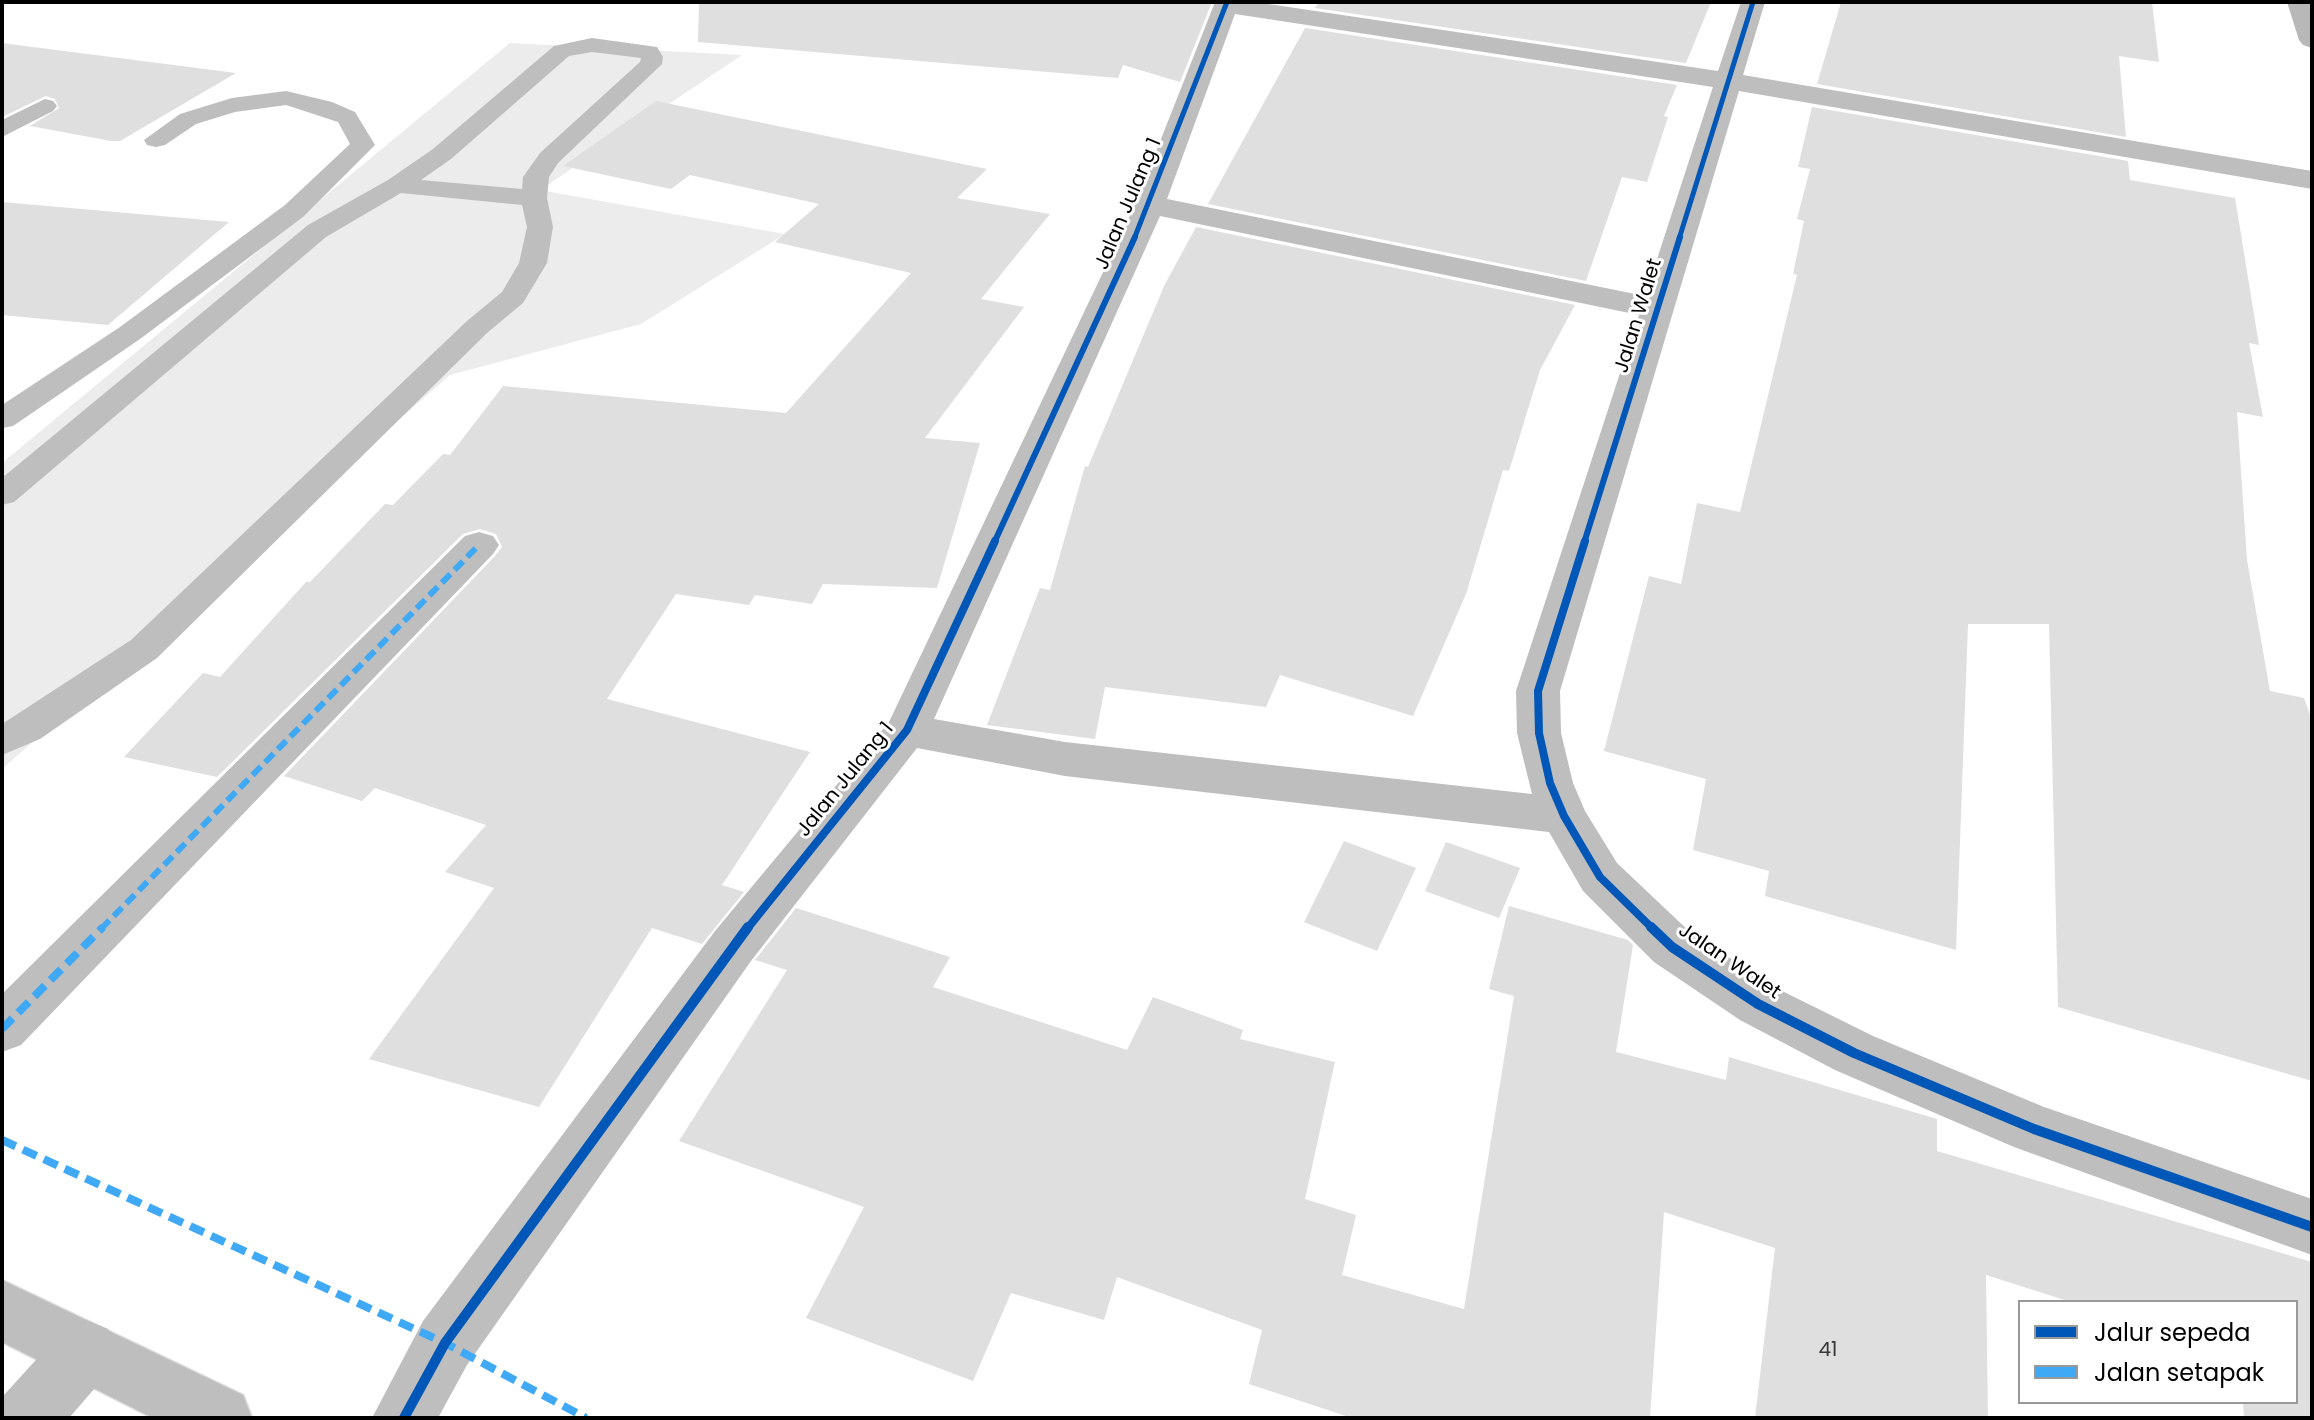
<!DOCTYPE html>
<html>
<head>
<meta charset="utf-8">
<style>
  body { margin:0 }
  #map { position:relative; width:2314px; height:1420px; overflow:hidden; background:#fff; font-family:Poppins,sans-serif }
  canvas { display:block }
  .frame { position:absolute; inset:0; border:4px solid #000; pointer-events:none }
  .legend { position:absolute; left:2018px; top:1300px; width:280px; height:104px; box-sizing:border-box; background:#fff; border:2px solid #999; margin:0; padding:10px 14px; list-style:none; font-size:24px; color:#000 }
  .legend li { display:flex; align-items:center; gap:16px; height:40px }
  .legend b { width:40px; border:2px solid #999 }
</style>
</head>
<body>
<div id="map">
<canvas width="2314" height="1420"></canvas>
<div class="frame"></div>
<ul class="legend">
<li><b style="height:10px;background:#0057b8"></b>Jalur sepeda</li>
<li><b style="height:10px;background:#3fa9f5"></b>Jalan setapak</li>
</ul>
</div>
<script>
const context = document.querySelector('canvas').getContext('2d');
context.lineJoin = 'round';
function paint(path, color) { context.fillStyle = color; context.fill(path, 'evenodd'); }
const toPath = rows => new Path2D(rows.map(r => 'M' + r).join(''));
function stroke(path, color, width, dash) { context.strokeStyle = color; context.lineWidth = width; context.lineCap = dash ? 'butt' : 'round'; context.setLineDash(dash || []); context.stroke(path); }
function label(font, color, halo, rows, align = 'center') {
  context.font = font + ' Poppins,sans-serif'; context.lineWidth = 6; context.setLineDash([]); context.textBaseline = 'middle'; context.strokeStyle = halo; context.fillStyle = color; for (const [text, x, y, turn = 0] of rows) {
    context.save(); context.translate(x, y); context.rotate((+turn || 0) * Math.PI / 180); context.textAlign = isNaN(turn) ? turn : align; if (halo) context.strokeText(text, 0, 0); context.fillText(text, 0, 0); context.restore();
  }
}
const green = toPath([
  [510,43,742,55,540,190,785,234,641,324,450,375,2,769,2,463]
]);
const building = toPath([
  [699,2,1212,2,1180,82,1123,65,1118,78,698,42],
  [1319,2,1711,2,1686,63,1315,8],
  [1841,2,2152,2,2159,62,2119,56,2126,137,1817,84],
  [1305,28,1677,85,1664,116,1668,117,1647,182,1622,177,1586,281,1208,204],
  [2,43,236,73,120,141,111,141,30,126,59,108,55,99,46,96,2,117],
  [656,101,987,169,957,198,1050,214,981,299,1024,307,925,438,980,443,937,588,823,584,812,604,755,595,749,605,676,594,607,699,810,752,722,885,744,892,702,944,652,928,539,1107,369,1059,494,888,445,872,486,825,375,788,362,801,284,776,495,556,502,547,496,534,480,529,463,534,217,777,124,757,203,673,220,677,306,582,310,582,385,504,393,505,443,454,450,455,503,386,786,413,911,273,775,242,819,204,690,175,671,189,563,166],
  [1812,107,2128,161,2130,180,2235,198,2259,345,2249,343,2263,417,2237,412,2247,560,2270,691,2304,698,2312,720,2312,1081,2058,1007,2049,624,1968,624,1956,950,1765,896,1769,871,1693,850,1706,779,1604,751,1649,576,1681,584,1697,503,1740,512,1797,275,1793,274,1804,221,1797,219,1810,169,1798,167],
  [2,202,229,222,108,325,2,315],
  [1196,227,1575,305,1540,370,1509,471,1503,470,1466,594,1413,716,1280,675,1266,707,1105,687,1095,739,987,725,1040,588,1050,590,1085,466,1088,467,1165,284],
  [1344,841,1416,868,1377,951,1304,922],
  [1446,842,1520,868,1499,918,1425,891],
  [1509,906,1628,940,1633,945,1616,1052,1726,1080,1729,1057,1937,1119,1937,1151,2312,1262,2312,1418,2244,1418,2243,1402,2296,1402,2296,1302,2071,1302,1986,1275,1988,1418,1755,1418,1775,1248,1664,1212,1650,1418,1352,1418,1249,1384,1262,1330,1117,1277,1104,1320,1011,1293,973,1381,806,1318,864,1207,679,1141,787,970,755,960,796,908,950,957,933,987,1127,1050,1153,997,1243,1030,1240,1039,1335,1062,1305,1199,1356,1215,1342,1275,1464,1309,1514,996,1489,989]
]);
const lane = toPath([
  [592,38,657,47,663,57,662,64,558,163,549,177,547,198,553,227,547,263,523,303,487,333,157,658,40,739,2,755,2,724,131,640,467,321,502,292,519,263,527,227,522,205,401,193,326,237,14,502,2,505,2,478,308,225,388,180,433,149,554,46,592,38],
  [592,52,641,58,640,62,540,153,523,177,522,189,421,180,451,159,569,56,592,52],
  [286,91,332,102,355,112,375,145,303,217,140,339,13,426,2,428,2,405,120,327,285,205,350,144,338,122,286,105,235,112,196,124,165,145,156,147,147,145,144,140,180,114,232,98,286,91],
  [45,99,53,101,57,106,53,111,2,137,2,120,45,99]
]);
const street = toPath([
  [1215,2,1255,2,1718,71,1741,2,1765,2,1743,75,2312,171,2312,189,1739,91,1560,691,1561,733,1573,783,1585,811,1617,863,1690,932,1776,988,1873,1036,2044,1107,2312,1199,2312,1255,2014,1147,1835,1070,1740,1020,1654,962,1583,891,1549,832,1065,776,917,748,751,961,467,1365,438,1418,372,1418,423,1321,715,931,889,722,1135,205,1215,2],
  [1235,14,1713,87,1645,296,1167,199,1235,14],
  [1160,216,1639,315,1516,691,1517,733,1532,794,1065,742,934,719,1160,216],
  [479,532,493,536,499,545,493,554,21,1045,2,1052,2,994,465,536,479,532],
  [86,1320,108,1329,117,1351,108,1373,69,1418,2,1418,4,1395,64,1329,86,1320]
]);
const secondary = toPath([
  [2287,2,2311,2,2312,48,2303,45,2299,40,2287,2]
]);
const primary = toPath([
  [2,1280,243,1395,252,1418,153,1418,2,1342,2,1280]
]);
const quietFar1 = toPath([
  [101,929,479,545]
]);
const quiet = toPath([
  [2,1029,103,927],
  [2,1140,445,1343,586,1418]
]);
const cyclewayFar3 = toPath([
  [1134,239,1227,2],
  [1679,239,1753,2]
]);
const cyclewayFar2 = toPath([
  [994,543,1135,237],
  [1584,543,1680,237]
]);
const cyclewayFar1 = toPath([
  [1585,541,1538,691,1539,733,1550,783,1564,816,1600,877,1653,929],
  [747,929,907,730,995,541]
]);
const cycleway = toPath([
  [1651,927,1672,947,1758,1004,1854,1053,2034,1129,2312,1227],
  [404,1418,445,1343,748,927]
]);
const streetNames = [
  ["Jalan Julang 1",1129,204,-67],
  ["Jalan Walet",1639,316,-73],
  ["Jalan Julang 1",846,780,-51],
  ["Jalan Walet",1729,962,34]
];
const nearNumbernames = [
  ["41",1828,1351]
];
paint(green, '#ececec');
paint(building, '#dfdfdf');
stroke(primary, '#dbdbdb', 3);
paint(lane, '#bebebe');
paint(street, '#bebebe');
paint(secondary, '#b8b8b8');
paint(primary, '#bebebe');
stroke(quietFar1, '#3fa9f5', 6, [12, 6]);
stroke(quiet, '#3fa9f5', 8, [15, 8]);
stroke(cyclewayFar3, '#0057b8', 5);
stroke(cyclewayFar2, '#0057b8', 6);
stroke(cyclewayFar1, '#0057b8', 8);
stroke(cycleway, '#0057b8', 10);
label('20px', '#000', '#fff', streetNames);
label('20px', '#383838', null, nearNumbernames);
</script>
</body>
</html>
